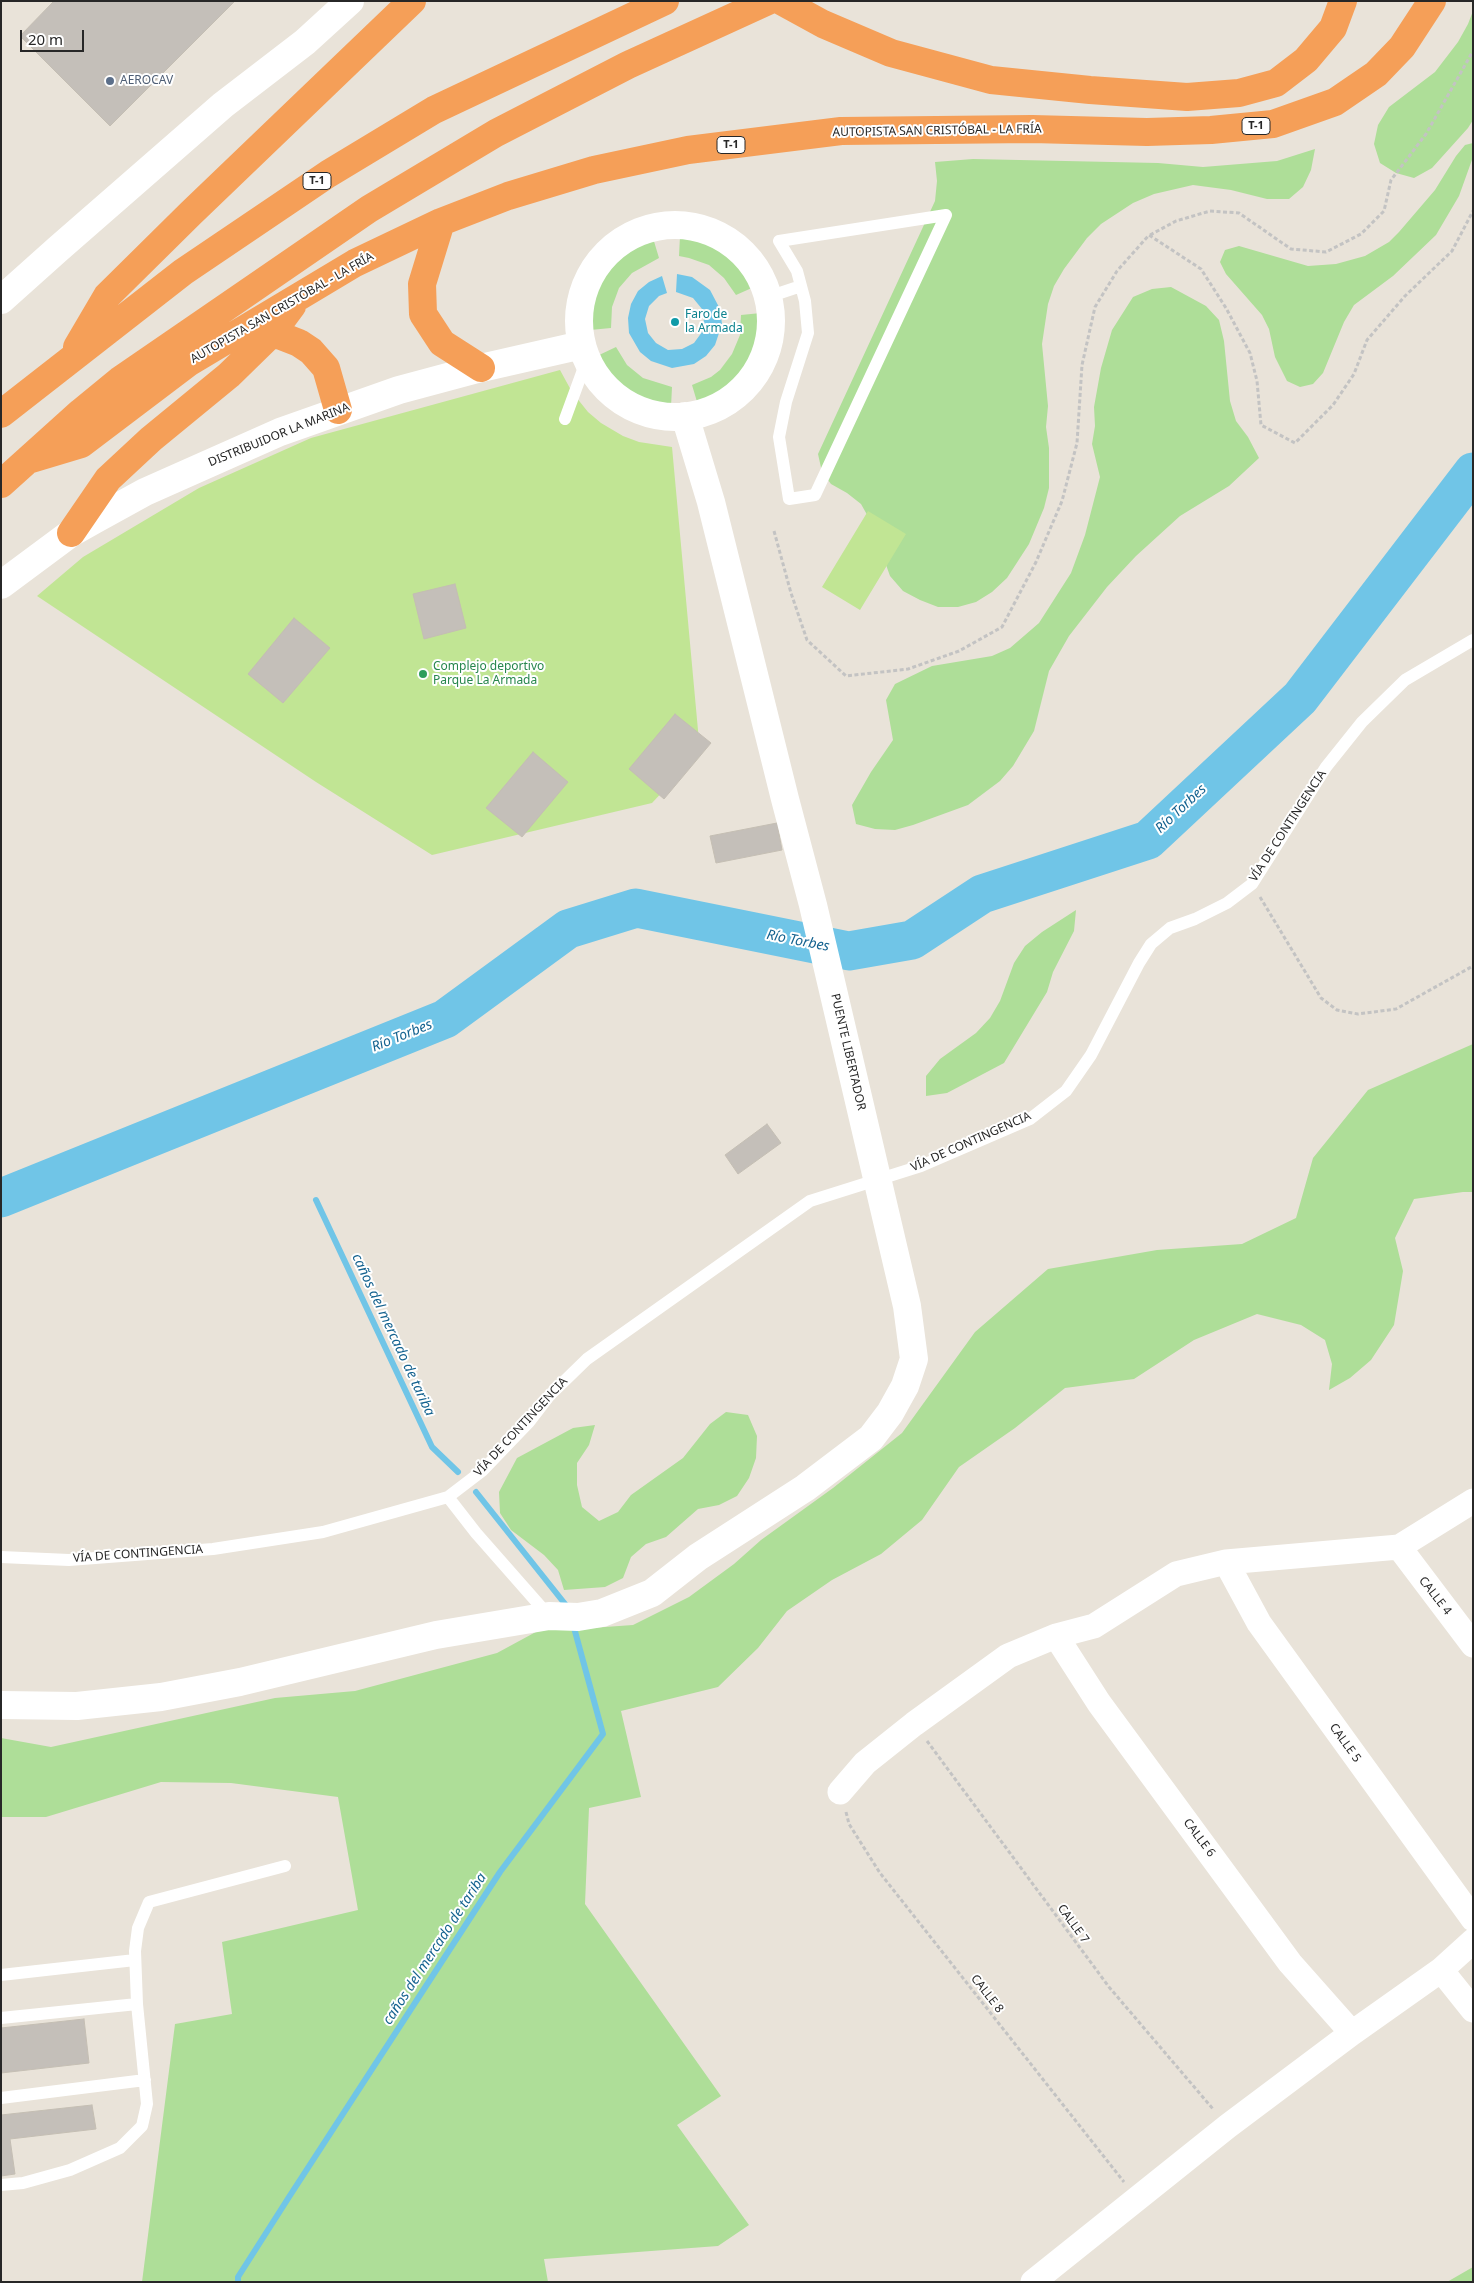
<!DOCTYPE html>
<html>
<head>
<meta charset="utf-8">
<style>
  body { margin:0 }
  #map { position:relative; width:1474px; height:2283px; overflow:hidden; background:#e9e3d9; font-family:"Noto Sans",sans-serif }
  canvas { display:block }
  .frame { position:absolute; inset:0; border:2px solid #272727; pointer-events:none }
  .scale { position:absolute; left:20px; top:30px; width:64px; height:22px; box-sizing:border-box; border:2px solid #272727; border-top:0; padding-left:6px; font-size:15px; line-height:18px; white-space:nowrap; color:#272727; -webkit-text-stroke:4px #fff; paint-order:stroke }
</style>
</head>
<body>
<div id="map">
<canvas width="1474" height="2283"></canvas>
<div class="frame"></div>
<div class="scale">20 m</div>
</div>
<script>
const context = document.querySelector('canvas').getContext('2d');
context.lineJoin = 'round';
function paint(path, color) { context.fillStyle = color; context.fill(path, 'evenodd'); }
const toPath = rows => new Path2D(rows.map(r => 'M' + r).join(''));
function stroke(path, color, width, dash) { context.strokeStyle = color; context.lineWidth = width; context.lineCap = dash ? 'butt' : 'round'; context.setLineDash(dash || []); context.stroke(path); }
function label(font, color, halo, rows, align = 'center') {
  context.font = font + ' "Noto Sans",sans-serif'; context.lineWidth = 4; context.setLineDash([]); context.textBaseline = 'middle'; context.strokeStyle = halo; context.fillStyle = color; for (const [text, x, y, turn = 0] of rows) {
    context.save(); context.translate(x, y); context.rotate((+turn || 0) * Math.PI / 180); context.textAlign = isNaN(turn) ? turn : align; if (halo) context.strokeText(text, 0, 0); context.fillText(text, 0, 0); context.restore();
  }
}
const green = toPath([
  [1473,11,1473,120,1468,128,1432,168,1414,178,1396,173,1380,163,1374,144,1378,125,1389,107,1435,72,1458,42,1468,24],
  [1473,143,1473,157,1459,196,1436,235,1393,276,1354,305,1344,322,1323,373,1313,384,1300,387,1287,381,1275,357,1269,329,1262,315,1226,274,1220,262,1225,250,1239,246,1308,266,1336,264,1365,256,1389,242,1399,232,1435,190,1456,156,1465,145],
  [1315,149,1311,170,1303,187,1289,199,1267,199,1231,190,1193,185,1154,194,1133,203,1101,224,1087,238,1064,269,1054,286,1048,304,1042,344,1048,406,1046,427,1049,448,1049,488,1044,508,1029,544,1007,578,992,592,976,602,958,607,938,607,920,600,903,591,890,576,870,520,861,504,847,493,831,484,822,472,818,454,935,201,937,181,935,162,973,159,1158,163,1203,167,1277,161],
  [680,236,707,241,730,255,748,275,754,287,736,295,724,278,709,265,689,258,679,256],
  [653,238,659,258,632,273,619,288,612,307,611,328,590,330,591,303,601,278,618,257,629,249],
  [1171,287,1206,306,1219,320,1224,341,1230,401,1236,421,1248,437,1259,458,1229,486,1180,516,1136,556,1107,587,1069,636,1049,671,1034,731,1013,766,1000,781,968,805,913,825,895,830,875,829,856,824,852,805,871,772,893,740,886,700,895,684,932,666,992,656,1010,648,1039,623,1071,573,1085,535,1100,477,1092,444,1095,426,1094,407,1101,368,1112,330,1133,297,1152,289],
  [761,313,762,326,756,353,743,376,723,394,698,405,692,385,711,377,720,370,732,354,740,335,741,315],
  [616,347,627,365,643,378,672,387,671,407,645,401,621,388,612,378,597,356],
  [1076,910,1074,931,1053,972,1047,992,1004,1063,947,1093,926,1096,926,1076,940,1059,976,1033,990,1018,1000,1001,1014,963,1025,946,1042,932],
  [1473,1044,1473,1192,1463,1192,1414,1199,1395,1238,1403,1271,1394,1325,1371,1360,1350,1378,1329,1390,1332,1364,1325,1340,1301,1325,1257,1314,1194,1340,1134,1379,1065,1388,1015,1428,959,1467,922,1520,881,1554,832,1580,787,1611,758,1648,718,1687,621,1711,641,1797,589,1808,585,1904,721,2096,677,2125,749,2225,718,2246,544,2259,548,2282,142,2282,175,2024,232,2014,222,1942,358,1910,338,1797,231,1783,161,1782,46,1817,1,1817,1,1738,51,1747,275,1698,355,1691,497,1653,545,1627,591,1628,633,1625,689,1597,734,1564,761,1540,833,1488,902,1433,975,1332,1048,1269,1157,1250,1242,1244,1296,1218,1313,1158,1368,1090],
  [726,1412,748,1415,757,1436,756,1458,749,1478,737,1496,719,1505,698,1509,666,1537,646,1544,631,1557,623,1578,605,1587,564,1590,558,1570,544,1555,511,1530,500,1513,499,1492,517,1458,573,1428,595,1425,589,1445,577,1463,577,1485,582,1507,599,1521,618,1512,631,1495,683,1458,710,1424],
  [1473,2267,1473,2282,1447,2282]
]);
const pitch = toPath([
  [560,370,572,392,588,412,601,423,623,436,639,442,672,447,700,752,652,803,432,855,316,782,37,596,83,557,199,488,311,438],
  [868,511,906,534,860,610,822,587]
]);
const water = toPath([
  [677,274,692,277,710,290,720,309,722,324,715,345,706,356,694,364,672,368,651,361,640,352,629,333,628,318,631,304,638,291,649,282,662,276,667,293,659,296,649,306,645,319,648,333,656,343,668,350,682,349,694,343,702,332,704,318,702,309,693,298,676,292]
]);
const stream = toPath([
  [316,1200,432,1447,458,1472],
  [476,1492,569,1609],
  [238,2282,238,2277,289,2197,500,1872,603,1734,573,1624]
]);
const river = toPath([
  [1,1198,445,1019,568,929,636,908,849,951,912,940,982,894,1148,840,1300,698,1473,472]
]);
const building = toPath([
  [54,1,235,1,110,126,20,36,54,1],
  [455,584,466,628,424,639,413,594,455,584],
  [294,618,330,648,283,703,248,674,294,618],
  [675,714,711,743,664,799,629,769,675,714],
  [533,752,568,782,522,837,486,808,533,752],
  [777,823,782,850,716,863,710,836,777,823],
  [767,1124,781,1143,738,1174,725,1155,767,1124],
  [84,2019,89,2063,1,2073,1,2028,84,2019],
  [92,2105,96,2129,10,2139,15,2174,1,2176,1,2115,92,2105]
]);
const path = toPath([
  [1150,235,1176,221,1210,211,1239,213,1291,249,1326,252,1361,234,1384,211,1391,180,1426,134,1473,51],
  [774,531,791,593,807,640,846,676,908,669,959,651,1002,627,1036,562,1062,501,1077,443,1082,365,1095,307,1117,271,1149,235,1201,269,1226,308,1250,353,1257,381,1261,425,1295,443,1333,405,1354,374,1367,340,1405,296,1452,251,1473,211],
  [1260,897,1321,998,1337,1010,1358,1014,1396,1009,1473,966],
  [927,1741,1109,1987,1213,2109],
  [846,1812,849,1824,880,1873,1124,2182]
]);
const service = toPath([
  [946,215,815,495,789,499,779,437,786,402,808,333,805,301,797,271,779,241,946,215],
  [768,297,801,286],
  [565,419,587,359],
  [448,1497,476,1533,549,1616],
  [1,1557,69,1560,213,1549,323,1532,448,1497,482,1471,529,1422,549,1396,587,1359,810,1201,921,1166,1030,1119,1066,1091,1091,1055,1139,963,1151,944,1170,928,1195,919,1227,903,1252,884,1326,767,1362,722,1405,680,1473,640],
  [1,1975,135,1960],
  [1,2018,137,2004],
  [1,2098,145,2080],
  [1,2185,23,2183,70,2170,120,2148,142,2126,147,2104,137,2004,135,1951,138,1928,149,1902,285,1866]
]);
const minor = toPath([
  [1399,1547,1473,1645],
  [1226,1562,1259,1623,1473,1919],
  [1056,1636,1099,1703,1290,1963,1352,2033],
  [840,1792,865,1763,914,1724,1008,1656,1056,1636,1094,1626,1176,1574,1226,1562,1399,1547,1473,1501],
  [1441,1970,1473,2010],
  [1033,2282,1228,2126,1352,2033,1441,1970,1473,1941]
]);
const tertiary = toPath([
  '579 321a96 96 0 1 1 192 0a96 96 0 1 1-192 0Z',
  [1,300,58,249,223,105,305,42,350,1],
  [1,585,71,533,94,520,145,492,280,432,399,390,481,368,582,345],
  [1,1705,77,1706,161,1697,240,1682,436,1635,549,1616,578,1617,602,1613,652,1593,698,1557,805,1488,871,1438,890,1413,905,1386,914,1359,907,1306,813,905,785,799,711,502,685,416]
]);
const motorway = toPath([
  [781,1,823,24,891,53,991,80,1090,90,1187,97,1239,93,1276,83,1306,60,1333,28,1343,1],
  [441,222,422,284,423,314,442,343,481,368],
  [255,329,281,336,299,343,311,351,326,368,338,410],
  [77,347,107,296,191,213,412,1],
  [1,414,183,272,328,174,434,110,665,1],
  [31,459,81,444,188,363,355,263,441,222,508,196,594,170,688,150,841,131,1032,129,1147,132,1211,130,1273,124,1335,102,1376,74,1402,47,1432,1],
  [1,484,81,412,120,380,369,209,496,133,628,65,768,1],
  [71,533,108,479,151,439,229,375,272,333,292,306]
]);
const markers = [
  [110,81,5,"#5c6f8a"],
  [675,322,5,"#0f9aa8"],
  [423,674,5,"#2e9e5b"]
];
const shields = [
  [1256,126,28],
  [731,145,28],
  [317,181,28]
];
const shieldNames = [
  ["T-1",1256,126],
  ["T-1",731,145],
  ["T-1",317,181]
];
const serviceNames = [
  ["AEROCAV",120,81]
];
const streetNames = [
  ["AUTOPISTA SAN CRISTÓBAL - LA FRÍA",937,131,-1],
  ["AUTOPISTA SAN CRISTÓBAL - LA FRÍA",282,308,-30],
  ["DISTRIBUIDOR LA MARINA",279,435,-22],
  ["VÍA DE CONTINGENCIA",1288,826,-57],
  ["PUENTE LIBERTADOR",848,1052,77],
  ["VÍA DE CONTINGENCIA",971,1142,-24],
  ["VÍA DE CONTINGENCIA",521,1427,-47],
  ["VÍA DE CONTINGENCIA",138,1554,-4],
  ["CALLE 4",1435,1596,52],
  ["CALLE 5",1345,1743,54],
  ["CALLE 6",1199,1838,53],
  ["CALLE 7",1073,1924,54],
  ["CALLE 8",987,1994,52]
];
const cultureNames = [
  ["Faro de",685,315],
  ["la Armada",685,329]
];
const leisureNames = [
  ["Complejo deportivo",433,667],
  ["Parque La Armada",433,681]
];
const waterNames = [
  ["Río Torbes",1181,809,-43],
  ["Río Torbes",798,941,11],
  ["Río Torbes",402,1036,-22],
  ["caños del mercado de tariba",393,1335,65],
  ["caños del mercado de tariba",435,1949,-57]
];
paint(green, '#aede98');
paint(pitch, '#c1e594');
paint(water, '#70c5e7');
stroke(stream, '#70c5e7', 6);
stroke(river, '#70c5e7', 39);
paint(building, '#c4bfb9');
stroke(building, '#c4beb3', 1);
stroke(path, '#c3c3c3', 3, [4, 2.5]);
stroke(service, '#fff', 12);
stroke(minor, '#fff', 25);
stroke(tertiary, '#fff', 28);
stroke(motorway, '#f59f58', 28);
for (const [x, y, r, color] of markers) { const dot = new Path2D(); dot.arc(x, y, r, 0, 2 * Math.PI); context.fillStyle = color; context.fill(dot); stroke(dot, '#fff', 2); }
for (const [x, y, w] of shields) { const box = new Path2D(); box.roundRect(x - w / 2, y - 8.5, w, 17, 4); context.fillStyle = '#fff'; context.fill(box); stroke(box, '#272727', 1); }
label('bold 11px', '#272727', null, shieldNames);
label('12px', '#4e5e75', '#fff', serviceNames, 'left');
label('12px', '#272727', '#fff', streetNames);
label('12px', '#0d838f', '#fff', cultureNames, 'left');
label('12px', '#27864d', '#fff', leisureNames, 'left');
label('italic 14px', '#14628f', '#fff', waterNames);
</script>
</body>
</html>
